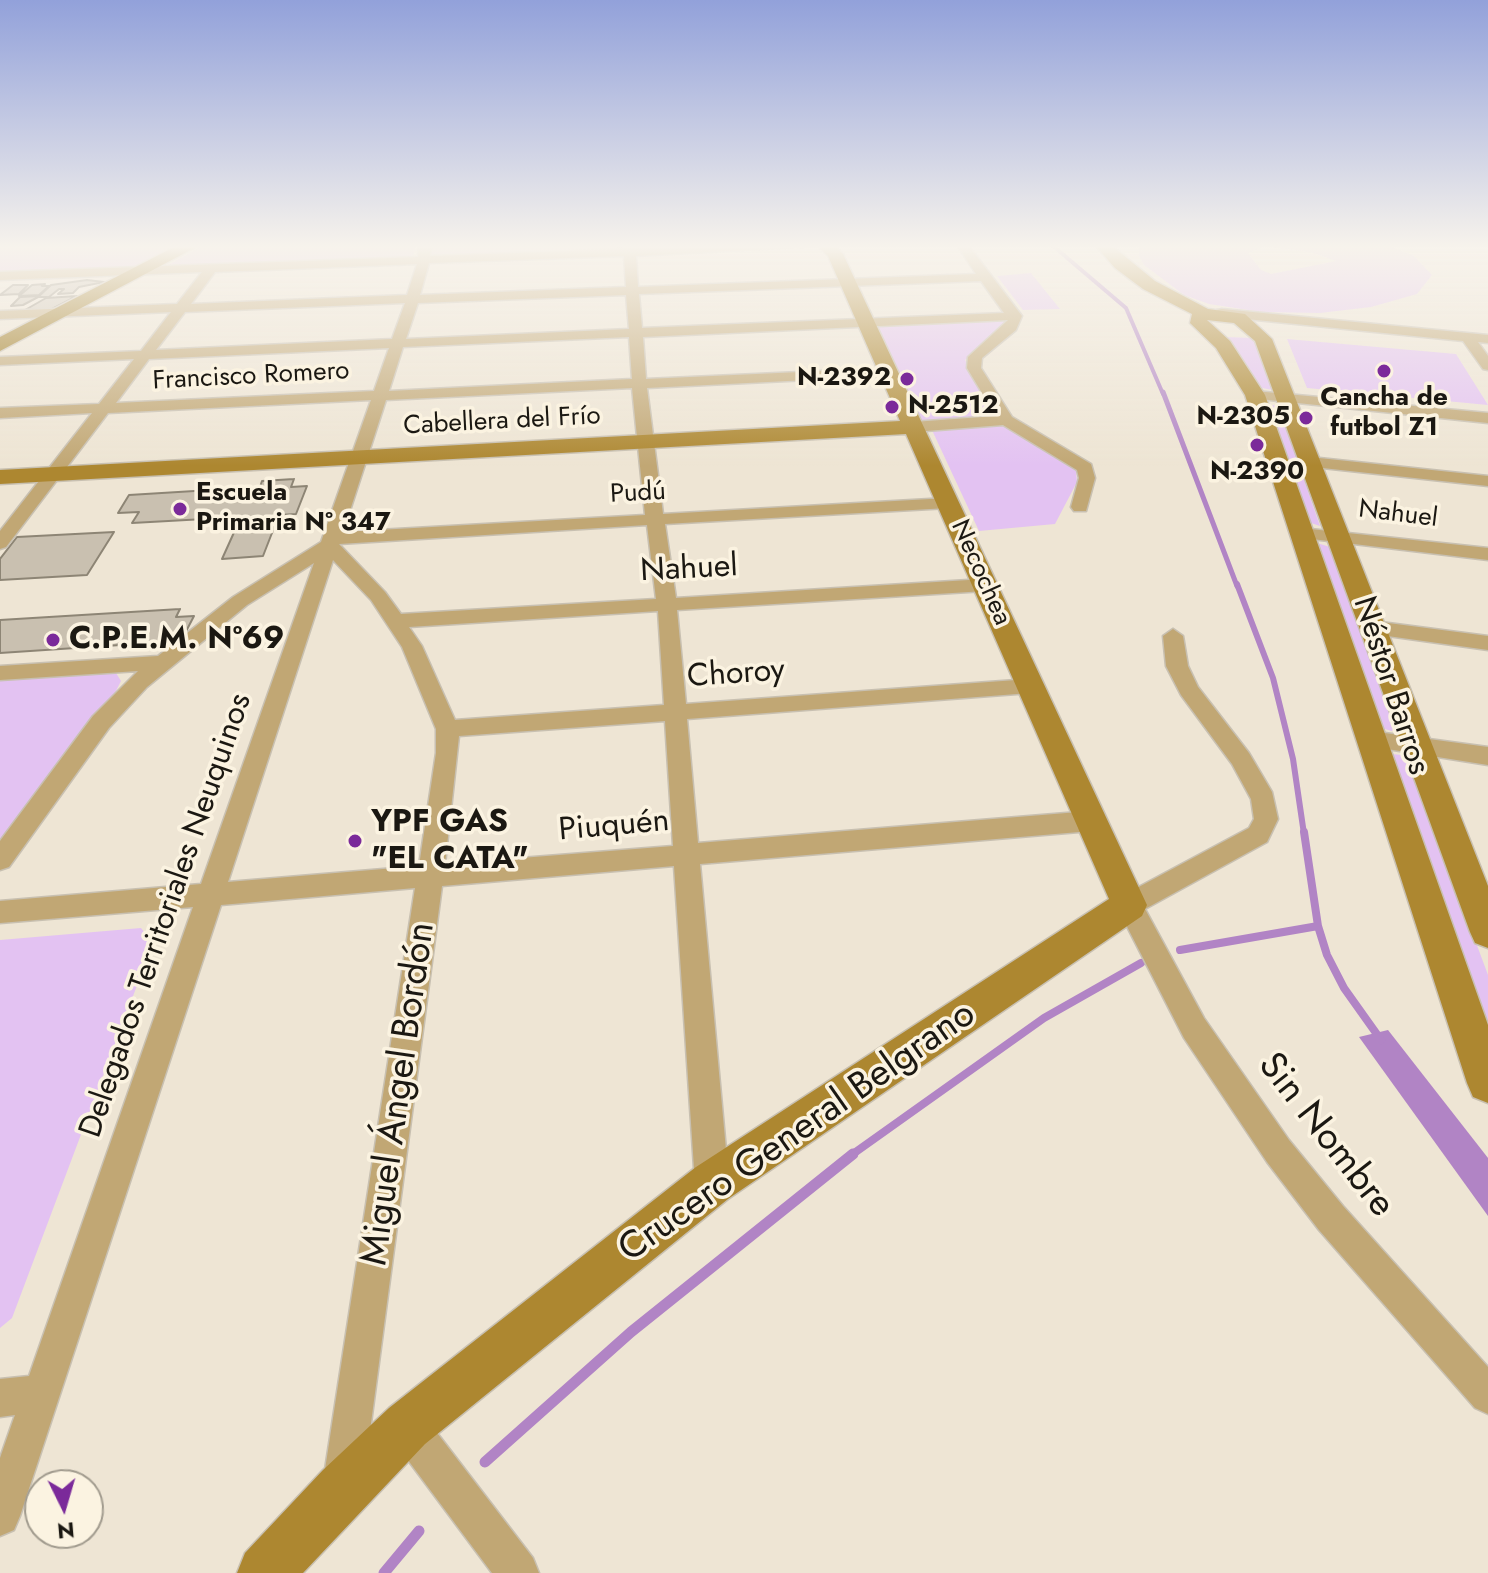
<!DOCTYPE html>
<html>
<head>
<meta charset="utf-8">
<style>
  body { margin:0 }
  #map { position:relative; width:1488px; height:1573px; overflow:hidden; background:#eee5d4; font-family:Jost,sans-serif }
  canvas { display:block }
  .north { position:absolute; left:24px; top:1469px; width:80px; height:80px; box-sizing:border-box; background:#fbf3e1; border:2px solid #a19b8e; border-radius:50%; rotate:175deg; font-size:22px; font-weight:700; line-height:32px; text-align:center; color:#1b1812 }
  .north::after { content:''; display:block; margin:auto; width:28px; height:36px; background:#7b2a9a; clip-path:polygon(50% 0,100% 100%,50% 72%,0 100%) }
</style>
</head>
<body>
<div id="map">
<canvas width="1488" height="1573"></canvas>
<div class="north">N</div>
</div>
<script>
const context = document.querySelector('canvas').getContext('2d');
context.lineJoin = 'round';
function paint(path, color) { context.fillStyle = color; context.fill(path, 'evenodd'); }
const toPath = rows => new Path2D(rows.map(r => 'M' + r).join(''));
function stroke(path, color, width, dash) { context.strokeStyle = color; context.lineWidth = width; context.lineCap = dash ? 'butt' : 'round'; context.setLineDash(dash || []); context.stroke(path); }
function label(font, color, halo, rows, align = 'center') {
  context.font = font + ' Jost,sans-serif'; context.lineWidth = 7; context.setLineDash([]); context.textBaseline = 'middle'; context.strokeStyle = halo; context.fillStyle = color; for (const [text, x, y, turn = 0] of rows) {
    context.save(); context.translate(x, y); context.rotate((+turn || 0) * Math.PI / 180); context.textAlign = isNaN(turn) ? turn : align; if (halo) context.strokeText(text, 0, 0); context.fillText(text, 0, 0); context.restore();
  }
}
const green = toPath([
  [0,245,182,245,132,268,0,273],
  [204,245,417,245,413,255,404,258,168,265],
  [432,245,621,245,612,250,433,256,429,254],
  [1139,245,1387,245,1414,256,1432,275,1417,294,1371,307,1320,313,1261,312,1209,304,1184,295,1144,265,1139,256],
  [1265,246,1310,252,1336,261,1271,274,1261,270,1248,253],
  [1031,273,1060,309,1023,310,997,276],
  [1003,319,1011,322,965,360,998,417,920,421,876,324],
  [1225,337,1255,338,1273,390,1262,388],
  [1287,339,1456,354,1488,405,1307,388],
  [1274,405,1279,407,1320,526,1308,522,1269,407],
  [995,425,1006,427,1076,471,1077,482,1055,524,979,531,931,428],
  [1317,543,1330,547,1395,727,1392,731,1381,728],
  [116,673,121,681,116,691,0,848,0,680],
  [1392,754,1401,755,1409,762,1488,975,1488,1034,1390,757],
  [141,928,153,943,12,1318,0,1328,0,940]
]);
const water = toPath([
  [1388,1030,1488,1158,1488,1216,1359,1037]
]);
const streamFar4 = toPath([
  [1052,245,1126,308,1163,394]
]);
const streamFar3 = toPath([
  [1163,392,1237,586]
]);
const streamFar2 = toPath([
  [1237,584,1273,678,1293,759,1304,834]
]);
const streamFar1 = toPath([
  [1304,832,1318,926,1327,955,1344,988,1381,1040],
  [1180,950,1318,926],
  [850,1156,1044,1018,1141,963]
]);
const stream = toPath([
  [485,1462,631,1332,853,1154],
  [384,1573,419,1531]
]);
const building = toPath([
  [87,280,104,282,79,287,73,293,58,294,64,289,59,289,49,297,38,297,51,285,87,280],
  [45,284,42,286,49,286,39,295,19,296,32,285,45,284],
  [13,285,28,285,19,294,0,295,13,285],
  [40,296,23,305,11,306,20,297,40,296],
  [77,296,52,309,25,310,46,298,77,296],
  [294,479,291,487,307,486,296,514,279,515,263,556,222,559,241,517,132,523,139,512,118,513,129,495,260,487,262,481,294,479],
  [114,532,87,575,0,580,0,559,17,537,114,532],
  [180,609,176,617,194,616,181,641,0,653,0,620,180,609]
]);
const street = toPath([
  [419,245,431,245,430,256,624,249,623,245,635,245,635,249,834,245,636,256,638,287,976,274,957,245,968,245,1022,316,1016,330,982,358,981,368,1012,417,1091,464,1095,478,1086,511,1074,511,1071,507,1079,478,1077,470,1003,425,913,432,905,427,913,422,996,416,967,368,968,357,1008,320,643,337,646,379,888,368,895,372,888,376,647,388,663,514,948,498,957,503,948,508,665,524,676,598,985,579,995,585,985,591,677,610,686,704,1030,679,1041,686,1030,693,687,719,698,843,1091,811,1100,814,1103,821,1100,828,1091,831,700,864,729,1183,724,1195,712,1200,700,1195,695,1183,674,866,442,886,364,1476,358,1490,344,1496,330,1490,324,1476,415,888,221,905,20,1516,14,1530,0,1536,0,1458,15,1415,0,1417,0,1379,29,1376,193,907,0,923,0,901,201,884,314,563,247,605,147,687,109,728,9,867,0,870,0,841,93,716,138,671,0,680,0,666,158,656,233,597,321,542,371,400,108,413,6,547,0,549,0,531,92,413,0,418,0,408,99,404,134,359,0,365,0,357,141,351,171,312,0,319,0,311,177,304,202,272,0,280,0,272,418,257,419,245],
  [624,256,626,287,420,295,429,263,624,256],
  [417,264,407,295,191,304,215,272,417,264],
  [981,281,1004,313,642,328,639,294,981,281],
  [626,295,629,329,406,339,418,303,626,295],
  [405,303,392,339,156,350,185,312,405,303],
  [629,337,632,379,389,391,403,347,629,337],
  [389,348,374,391,116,403,149,359,389,348],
  [632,388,645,515,343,532,386,400,632,388],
  [647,525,656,599,401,614,385,592,339,544,647,525],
  [333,560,371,600,402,647,436,729,436,753,419,866,228,882,333,560],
  [658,611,664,705,455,720,422,646,409,627,658,611],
  [665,721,673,846,445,864,459,736,665,721],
  [1222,309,1488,335,1488,343,1478,342,1488,356,1488,370,1483,369,1463,341,1217,316,1217,310,1222,309],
  [1255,391,1488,413,1488,423,1250,398,1248,395,1255,391],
  [1310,457,1488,476,1488,486,1304,466,1302,462,1310,457],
  [1301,528,1488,548,1488,560,1295,537,1292,533,1301,528],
  [1373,621,1488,636,1488,650,1366,633,1363,628,1373,621],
  [1173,629,1183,636,1188,666,1198,687,1249,753,1272,792,1278,819,1267,842,1145,909,1204,1018,1289,1140,1343,1206,1488,1367,1488,1414,1475,1408,1319,1230,1267,1162,1184,1038,1116,905,1120,897,1249,828,1254,819,1251,799,1232,764,1181,695,1166,666,1163,636,1173,629],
  [1370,731,1488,747,1488,765,1362,745,1359,739,1370,731],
  [407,1407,421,1412,533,1558,539,1573,492,1573,393,1440,388,1426,393,1412,407,1407]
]);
const secondary = toPath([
  [817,245,834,245,843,254,1147,905,1142,916,728,1199,425,1444,303,1573,237,1573,245,1553,323,1470,389,1408,696,1167,1109,899,906,434,0,484,0,470,900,421,828,256,817,245],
  [1095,245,1111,245,1155,281,1208,309,1245,314,1272,339,1488,886,1488,948,1475,943,1470,932,1255,341,1234,323,1207,320,1230,341,1265,395,1488,1025,1488,1103,1473,1097,1467,1083,1245,395,1216,348,1190,323,1192,314,1143,289,1115,268,1095,245]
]);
const primary = toPath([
  [178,245,200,245,0,351,0,337,178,245]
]);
const markers = [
  [1384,371,8,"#7b2a9a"],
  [907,379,8,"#7b2a9a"],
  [892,407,8,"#7b2a9a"],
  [1306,418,8,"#7b2a9a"],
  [1257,445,8,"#7b2a9a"],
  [180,509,8,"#7b2a9a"],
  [53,640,8,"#7b2a9a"],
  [355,841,8,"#7b2a9a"]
];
const farStreetnames = [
  ["Francisco Romero",251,377,-3],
  ["Cabellera del Frío",502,422,-3],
  ["Pudú",638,494,-3],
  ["Nahuel",1398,515,7],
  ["Necochea",980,573,66]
];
const farPoinames = [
  ["N-2392",891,379],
  ["Cancha de",1384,399,"center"],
  ["futbol Z1",1384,429,"center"],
  ["N-2512",908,407,"left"],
  ["N-2305",1290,418],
  ["N-2390",1257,473,"center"],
  ["Escuela",196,494,"left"],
  ["Primaria N° 347",196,524,"left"]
];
const streetNames = [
  ["Nahuel",689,570,-3],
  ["Choroy",736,675,-4],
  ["Néstor Barros",1390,686,72],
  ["Piuquén",614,827,-5],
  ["Delegados Territoriales Neuquinos",167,916,-71]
];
const poiNames = [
  ["C.P.E.M. Nº69",69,640],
  ["YPF GAS",371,823],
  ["\"EL CATA\"",371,860]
];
const nearStreetnames = [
  ["Miguel Ángel Bordón",400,1094,-82],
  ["Crucero General Belgrano",798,1133,-35],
  ["Sin Nombre",1325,1136,52]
];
paint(green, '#e3c2f2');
paint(water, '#b184c5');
stroke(streamFar4, '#b184c5', 4);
stroke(streamFar3, '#b184c5', 5);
stroke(streamFar2, '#b184c5', 6);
stroke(streamFar1, '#b184c5', 8);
stroke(stream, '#b184c5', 11);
paint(building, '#c9c0b0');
stroke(building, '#8d8575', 2);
stroke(street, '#c8c0b1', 3);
stroke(secondary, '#c8c0b1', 3);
stroke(primary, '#c8c0b1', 3);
paint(street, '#c1a774');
paint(secondary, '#ad8730');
paint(primary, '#987212');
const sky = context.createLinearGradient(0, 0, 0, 466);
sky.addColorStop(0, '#92a1da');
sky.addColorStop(0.53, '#f7f3ec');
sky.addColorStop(1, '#f7f3ec00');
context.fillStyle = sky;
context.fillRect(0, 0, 1488, 466);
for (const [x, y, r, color] of markers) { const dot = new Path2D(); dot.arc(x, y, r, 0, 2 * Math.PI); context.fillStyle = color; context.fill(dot); stroke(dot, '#fbf3e1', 3); }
label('26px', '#1b1812', '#fbf3e1', farStreetnames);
label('bold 26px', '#1b1812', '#fbf3e1', farPoinames, 'right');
label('32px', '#1b1812', '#fbf3e1', streetNames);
label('bold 32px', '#1b1812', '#fbf3e1', poiNames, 'left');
label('38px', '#1b1812', '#fbf3e1', nearStreetnames);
</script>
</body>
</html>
